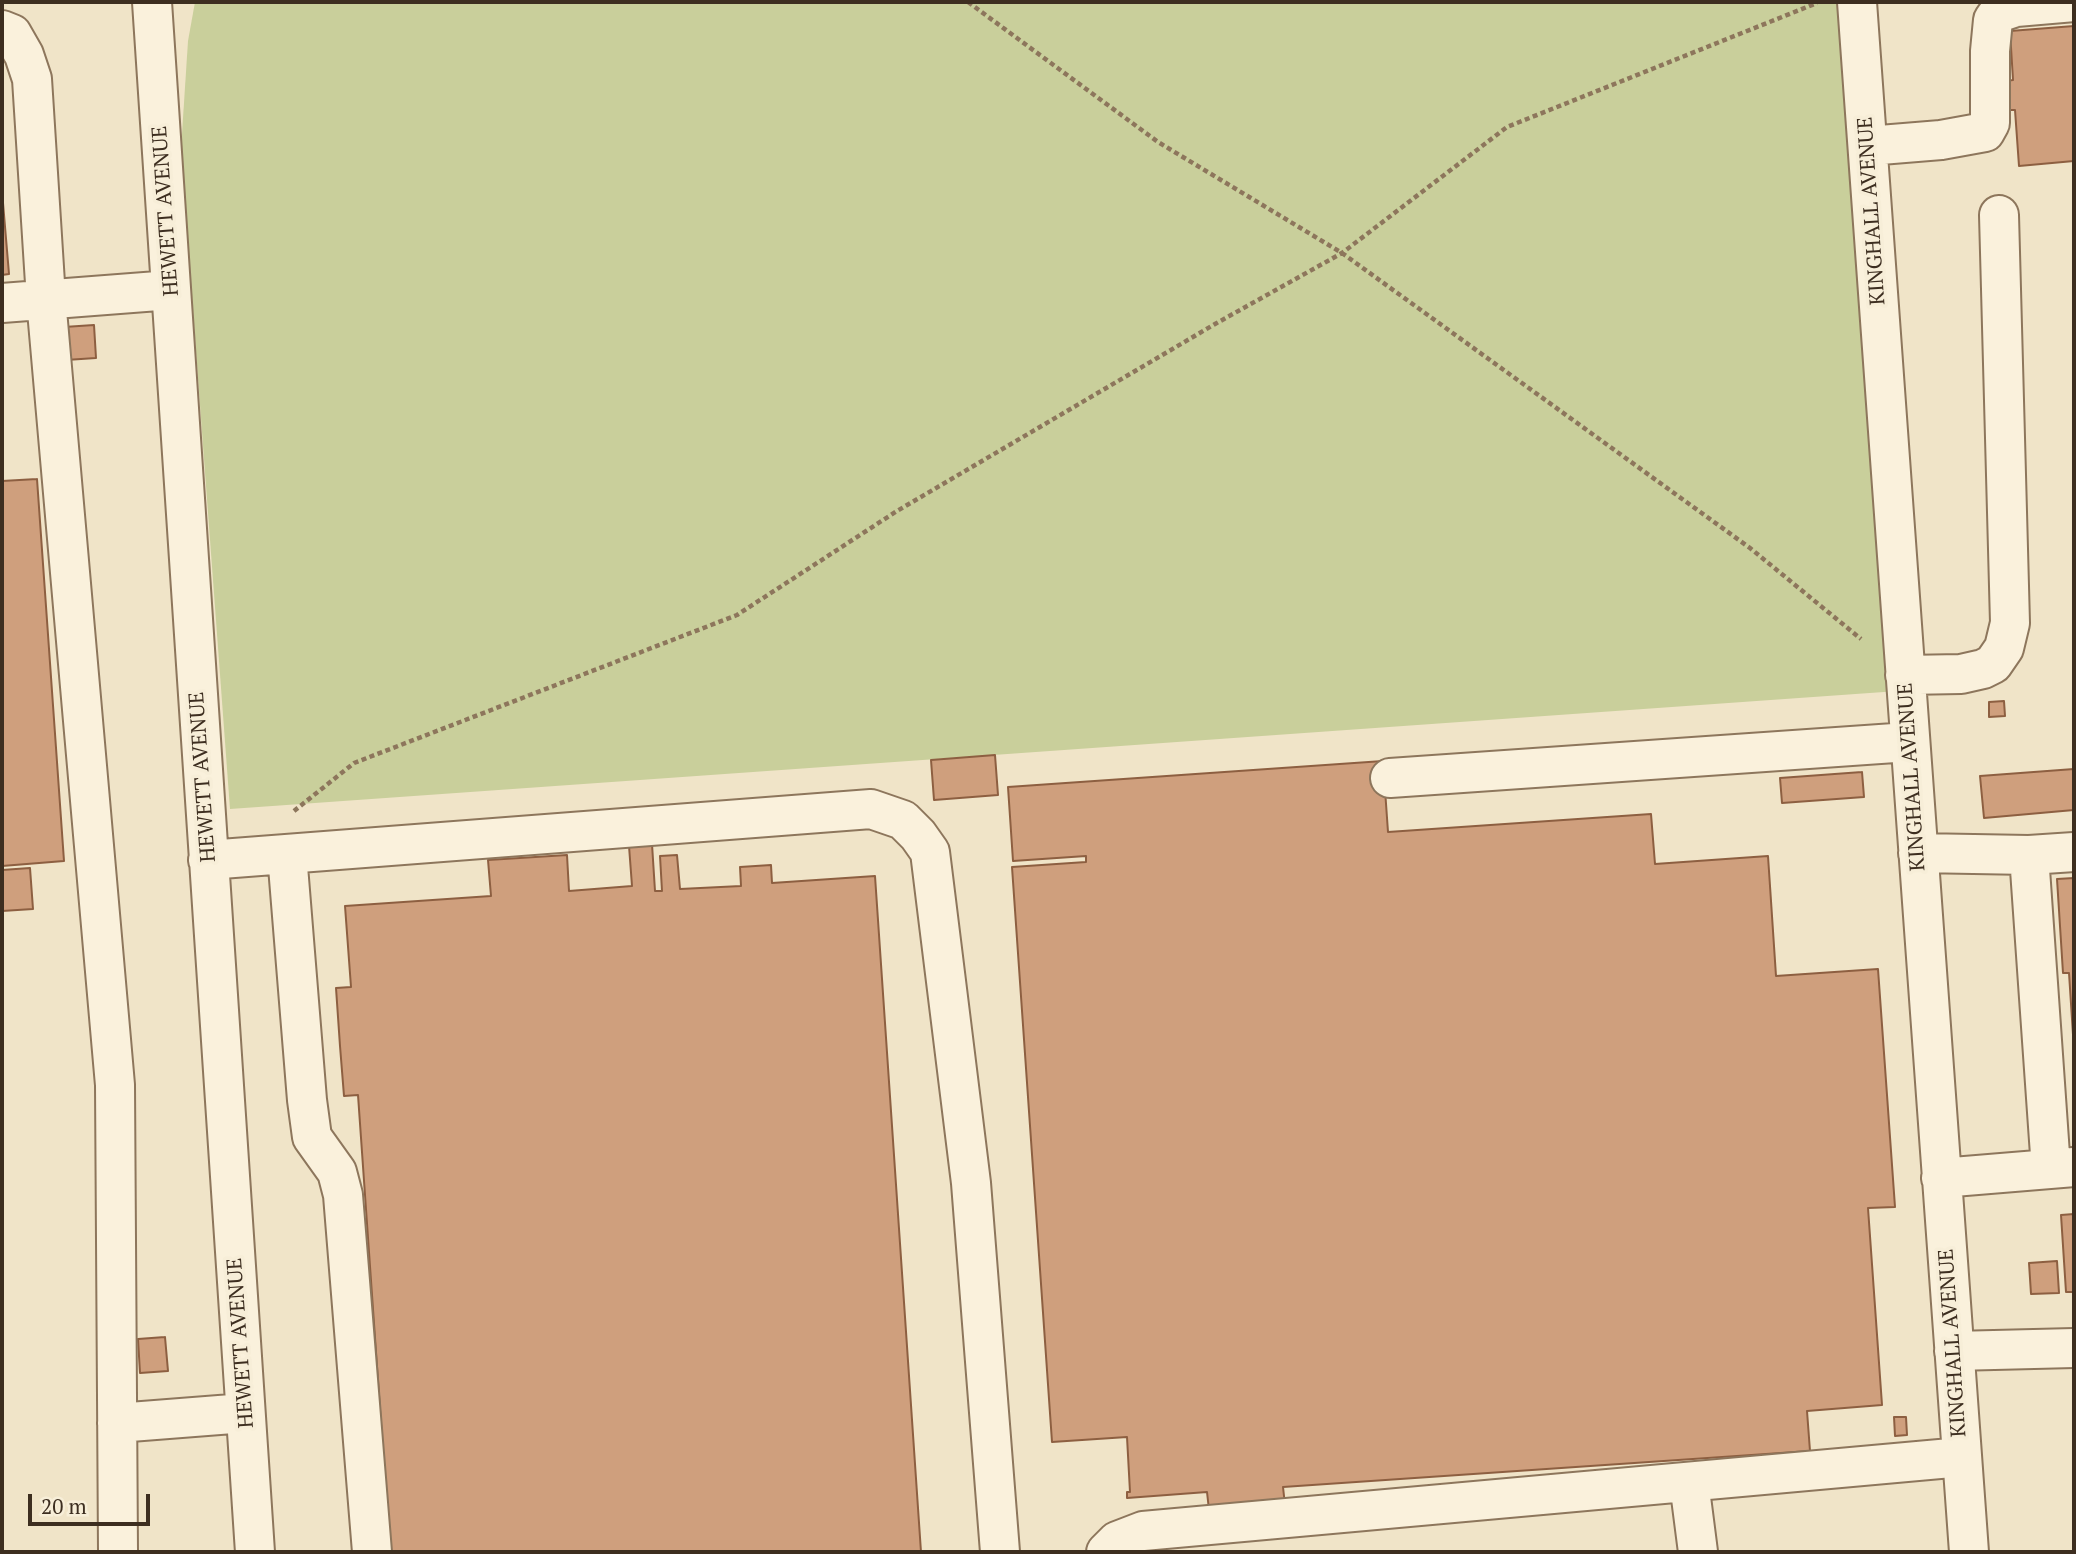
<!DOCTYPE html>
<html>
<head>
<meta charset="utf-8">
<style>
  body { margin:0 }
  #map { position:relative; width:2076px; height:1554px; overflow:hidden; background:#f0e4c8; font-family:"PT Serif",serif }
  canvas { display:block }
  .frame { position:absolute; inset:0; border:4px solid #3d2e20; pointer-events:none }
  .scale { position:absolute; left:28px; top:1494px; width:122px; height:32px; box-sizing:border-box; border:4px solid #3d2e20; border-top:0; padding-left:9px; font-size:21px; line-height:24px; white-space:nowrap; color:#3d2e20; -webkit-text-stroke:5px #f7eed8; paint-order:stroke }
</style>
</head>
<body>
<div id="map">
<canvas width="2076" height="1554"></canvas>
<div class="frame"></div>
<div class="scale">20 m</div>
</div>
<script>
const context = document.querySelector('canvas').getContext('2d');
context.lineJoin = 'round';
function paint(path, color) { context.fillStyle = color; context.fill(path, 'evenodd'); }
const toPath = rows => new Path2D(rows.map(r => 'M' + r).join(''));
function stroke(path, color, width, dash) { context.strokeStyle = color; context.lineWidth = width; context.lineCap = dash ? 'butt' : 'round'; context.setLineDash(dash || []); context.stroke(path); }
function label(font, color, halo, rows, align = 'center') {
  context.font = font + ' "PT Serif",serif'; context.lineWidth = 7; context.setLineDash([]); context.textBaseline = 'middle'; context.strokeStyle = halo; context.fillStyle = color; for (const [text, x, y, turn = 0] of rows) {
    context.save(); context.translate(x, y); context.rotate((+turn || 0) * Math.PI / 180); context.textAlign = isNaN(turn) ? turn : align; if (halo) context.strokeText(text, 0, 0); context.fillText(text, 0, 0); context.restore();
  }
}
const green = toPath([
  [195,2,1844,2,1898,691,230,809,181,149,188,41]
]);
const building = toPath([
  [2074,26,2074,161,2019,166,2015,110,2007,110,2005,81,2013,80,2010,31,2074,26],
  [2,191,9,274,2,275,2,191],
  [94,325,96,358,66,360,64,327,94,325],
  [37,479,64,861,2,866,2,481,37,479],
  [2004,701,2005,716,1989,717,1989,702,2004,701],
  [995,755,998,795,934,800,931,760,995,755],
  [1383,761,1388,832,1651,814,1655,864,1768,856,1776,976,1878,969,1895,1207,1868,1208,1882,1405,1807,1411,1810,1451,1283,1487,1285,1505,1209,1510,1207,1492,1127,1498,1127,1492,1130,1492,1127,1437,1052,1442,1012,867,1086,862,1086,856,1013,861,1008,787,1383,761],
  [2074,769,2074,810,1984,818,1980,776,2074,769],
  [1862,772,1864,797,1782,803,1780,778,1862,772],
  [652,844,655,891,662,891,660,856,677,855,680,889,741,886,740,867,771,865,772,883,875,876,921,1552,390,1552,358,1095,344,1096,340,1046,336,988,351,987,345,906,491,896,488,860,567,855,569,891,632,886,629,846,652,844],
  [30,868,33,909,2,911,2,870,30,868],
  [2074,878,2074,1050,2069,973,2063,973,2057,879,2074,878],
  [2074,1214,2074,1292,2066,1292,2061,1215,2074,1214],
  [2057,1261,2059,1293,2031,1294,2029,1263,2057,1261],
  [165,1337,168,1371,140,1373,138,1339,165,1337],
  [1894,1417,1906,1417,1907,1435,1895,1436,1894,1417]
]);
const path = toPath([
  [968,2,1158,142,1342,253,1750,548,1861,639],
  [294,811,354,763,737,615,897,511,1215,324,1342,253,1507,127,1817,3]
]);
const minor = toPath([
  [152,2,255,1552],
  [1857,2,1969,1552],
  [2,30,12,34,24,55,32,79,46,299,115,1085,118,1552],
  [1868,146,1941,140,1985,132,1990,123,1990,51,1993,20,1998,13,2016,7,2074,2],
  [2,303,171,290],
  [1905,675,1961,674,1983,669,1993,664,2004,648,2010,623,1999,215],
  [1390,778,1909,742],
  [1918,853,2029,855,2074,852],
  [287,854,307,1100,312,1137,337,1172,343,1195,372,1552],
  [2029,855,2051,1169],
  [208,860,871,809,903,820,918,835,930,852,971,1183,1000,1552],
  [1941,1178,2074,1167],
  [1954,1351,2074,1348],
  [117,1423,245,1413],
  [1689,1482,1698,1552],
  [1106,1552,1117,1541,1143,1531,1962,1457]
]);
const streetNames = [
  ["HEWETT AVENUE",166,211,-94],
  ["KINGHALL AVENUE",1872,211,-94],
  ["HEWETT AVENUE",203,777,-94],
  ["KINGHALL AVENUE",1912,777,-94],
  ["HEWETT AVENUE",241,1343,-94],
  ["KINGHALL AVENUE",1953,1343,-94]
];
paint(green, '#c9cf9b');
paint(building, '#cf9f7d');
stroke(building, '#8d5f41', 2);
stroke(minor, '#8d765c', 42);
stroke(path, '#8d765c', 4.5, [5, 3.5]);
stroke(minor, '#faf1dc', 38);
label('21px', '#3d2e20', '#f7eed8', streetNames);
</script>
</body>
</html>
